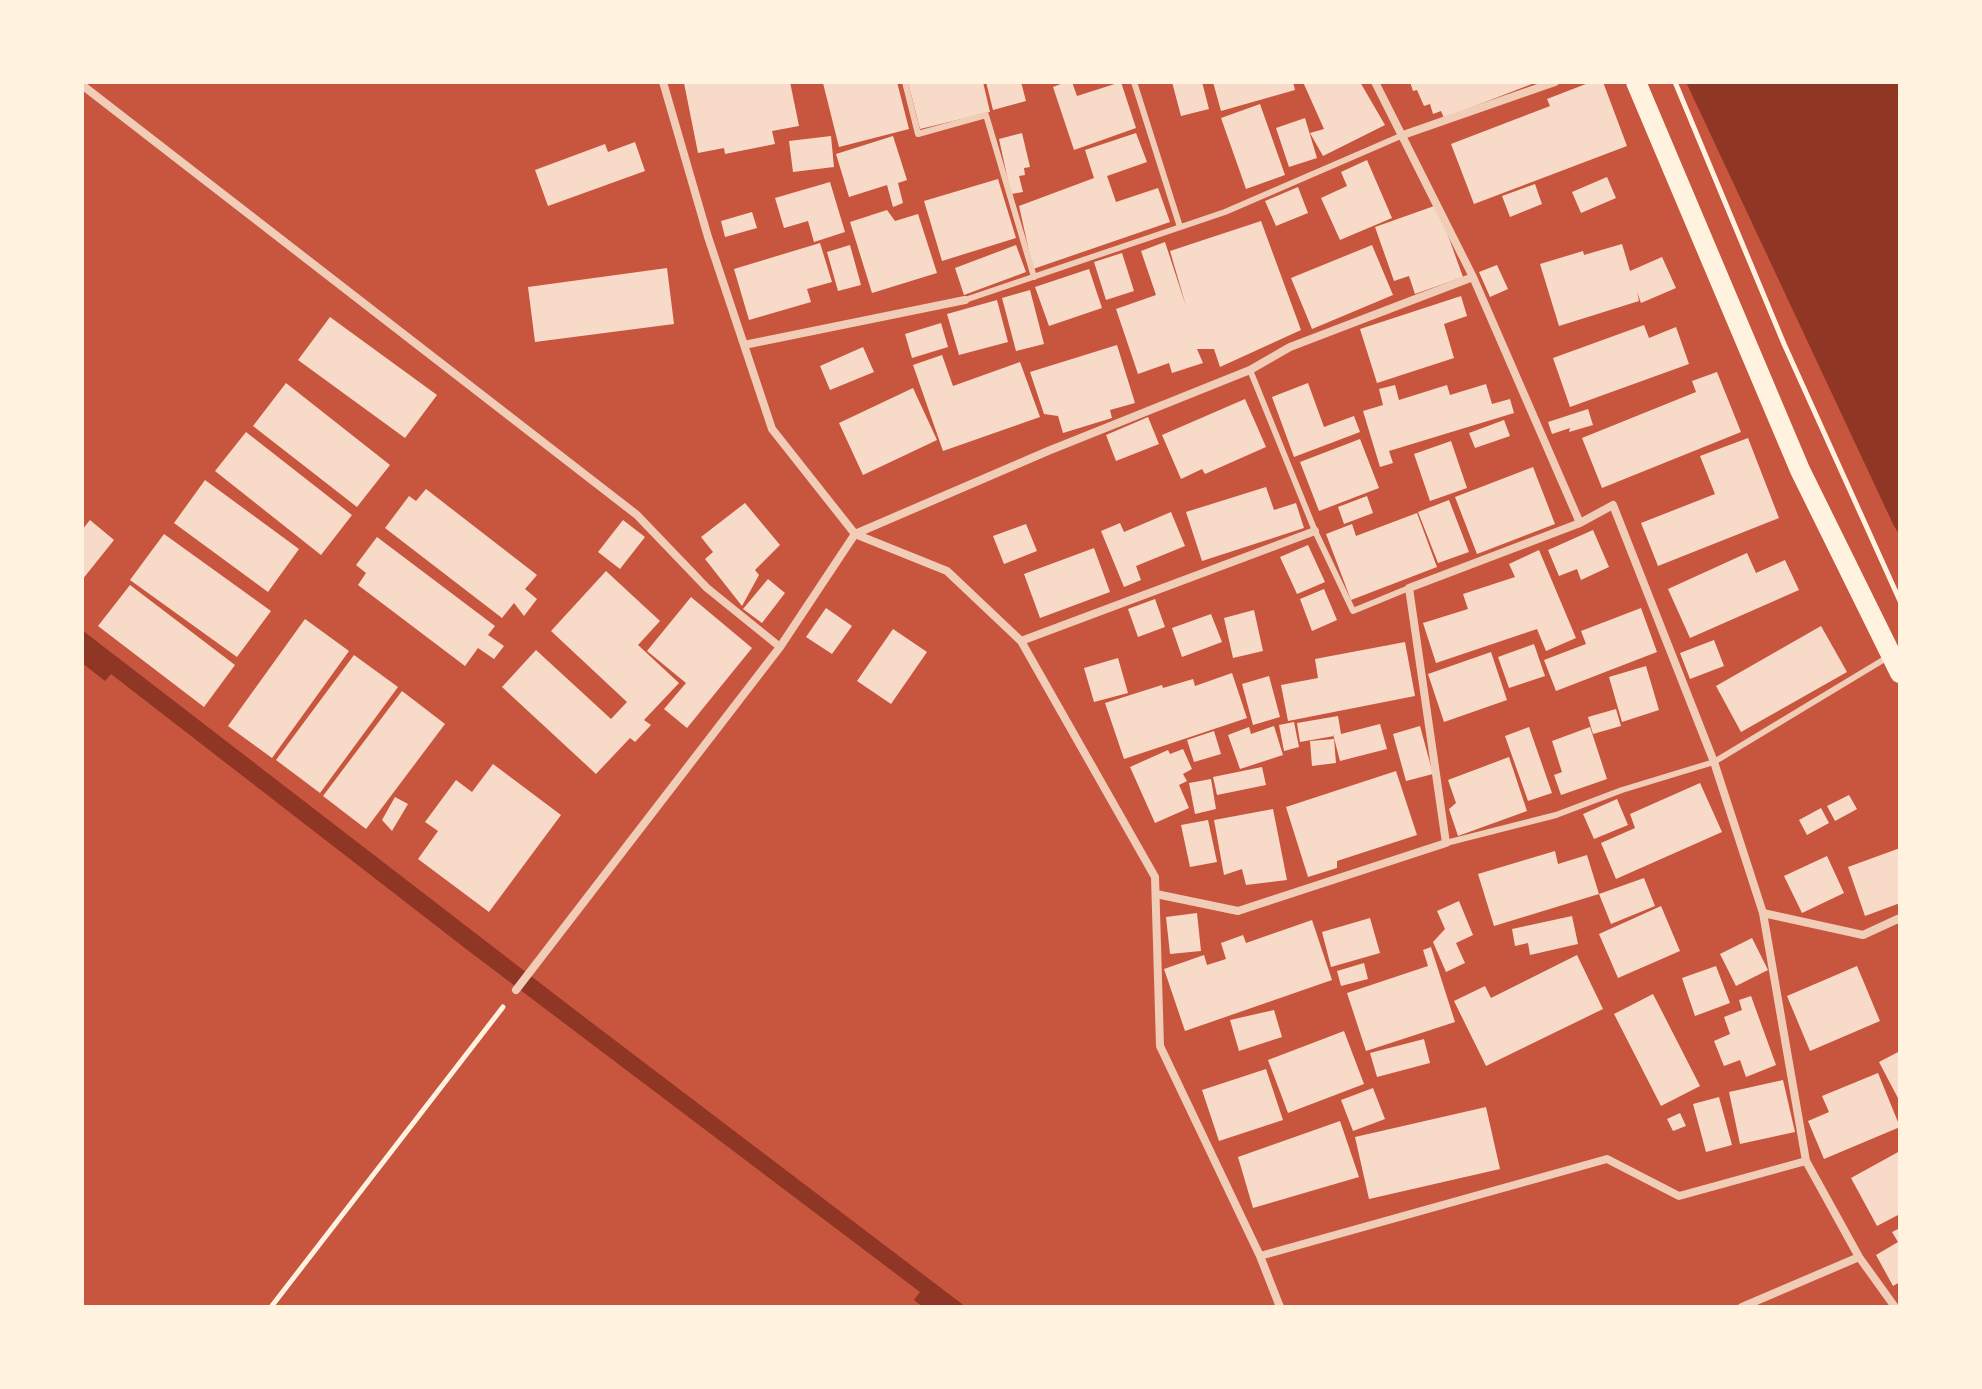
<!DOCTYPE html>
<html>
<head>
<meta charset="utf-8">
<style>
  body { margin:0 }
  #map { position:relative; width:1982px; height:1389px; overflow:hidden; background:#c8553d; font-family:"IBM Plex Sans",sans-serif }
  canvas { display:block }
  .frame { position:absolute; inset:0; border:84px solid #fff3e0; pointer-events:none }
</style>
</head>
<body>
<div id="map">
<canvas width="1982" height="1389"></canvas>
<div class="frame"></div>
</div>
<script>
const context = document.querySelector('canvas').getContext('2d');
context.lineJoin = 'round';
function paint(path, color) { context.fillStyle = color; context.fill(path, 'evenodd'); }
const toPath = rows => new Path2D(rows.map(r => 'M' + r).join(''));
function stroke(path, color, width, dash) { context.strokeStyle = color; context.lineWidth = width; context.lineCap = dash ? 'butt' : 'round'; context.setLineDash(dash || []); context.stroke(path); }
const water = toPath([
  [1686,82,1900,82,1900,536,1893,524],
  [82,630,579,1013,966,1307,923,1307,914,1300,920,1292,470,952,111,674,105,681,82,663]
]);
const building = toPath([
  [691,82,790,82,799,126,772,131,775,144,725,154,724,148,698,153,684,83],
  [897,82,909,129,839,147,823,83],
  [908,82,983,82,990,112,920,129],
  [986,82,1021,82,1026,101,993,110],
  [1066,82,1072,82,1077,96,1121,82,1136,128,1074,150,1053,87],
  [1172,82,1202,82,1209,109,1181,116],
  [1213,82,1293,82,1295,90,1221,111],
  [1303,82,1360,82,1385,125,1323,156,1310,133,1324,129],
  [1410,82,1537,82,1444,118,1441,111,1433,114,1430,104,1424,106,1417,90,1413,91],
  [1591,82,1603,82,1627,146,1474,204,1451,144,1550,106,1547,99],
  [1260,104,1285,175,1246,189,1221,118],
  [1305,118,1317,158,1289,167,1276,128],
  [1022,133,1030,167,1024,168,1025,175,1019,176,1023,192,1011,194,999,139],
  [1136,133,1147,162,1107,176,1116,202,1158,188,1170,222,1033,269,1019,206,1094,178,1085,150],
  [831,136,834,167,793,172,789,141],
  [893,136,907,180,898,183,903,203,893,207,887,185,849,197,836,154],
  [635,142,645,171,548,206,535,170,605,144,608,152],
  [1367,160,1392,218,1340,240,1321,198,1347,186,1341,172],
  [1607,177,1616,198,1581,213,1572,192],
  [998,179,1016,238,942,261,924,201],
  [830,182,845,232,814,242,808,221,784,228,775,198],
  [1535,184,1542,204,1510,217,1502,196],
  [1298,187,1308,213,1276,226,1265,201],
  [1437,205,1463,277,1415,294,1409,276,1394,281,1375,227],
  [887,210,895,221,918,214,937,273,872,293,850,222],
  [752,212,757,228,725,237,721,221],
  [1261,221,1301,330,1220,367,1214,349,1197,349,1203,363,1172,373,1169,363,1138,374,1116,309,1156,295,1141,251,1165,242,1186,306,1170,251],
  [820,243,832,282,807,289,811,302,749,320,734,269],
  [1622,244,1630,271,1662,257,1676,288,1641,303,1637,292,1639,301,1559,326,1540,264,1583,251,1584,255],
  [850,245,861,285,838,291,827,252],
  [1016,245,1026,272,964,295,955,268],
  [1372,245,1393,295,1312,329,1291,278],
  [1122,253,1134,291,1106,300,1094,262],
  [1497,265,1508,289,1490,297,1479,272],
  [667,268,674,324,535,342,528,287],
  [1089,269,1102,308,1049,326,1035,287],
  [1030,290,1044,344,1016,351,1002,298],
  [1461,296,1467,316,1444,324,1454,358,1377,383,1360,329],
  [997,300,1008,342,959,355,947,314],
  [330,317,437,395,405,438,298,360],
  [941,323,948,347,912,358,905,334],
  [1644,325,1649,338,1676,327,1689,364,1570,407,1553,358],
  [1117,345,1135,403,1110,410,1112,418,1063,433,1058,416,1044,414,1030,372],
  [863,347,874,372,830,390,820,366],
  [942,355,953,386,1020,362,1040,417,943,451,913,365],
  [1717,372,1741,432,1602,488,1582,438,1696,392,1692,381],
  [286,383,390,465,357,507,253,426],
  [1308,383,1324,427,1354,416,1360,432,1294,457,1272,397],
  [1486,384,1492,404,1510,399,1514,413,1389,451,1393,463,1380,467,1363,411,1383,405,1379,389,1395,385,1399,400,1447,385,1450,395],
  [913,388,937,440,863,475,839,423],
  [1245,399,1266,447,1205,474,1202,469,1181,479,1162,435],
  [1588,409,1593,425,1569,432,1570,428,1552,434,1548,422],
  [1148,417,1159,444,1116,461,1106,435],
  [1504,420,1510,436,1475,448,1469,433],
  [246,432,352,515,321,555,215,471],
  [1748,438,1779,518,1658,566,1641,523,1715,494,1700,456],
  [1360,439,1379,488,1319,511,1300,462],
  [1451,441,1467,488,1430,501,1414,454],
  [1533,467,1555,524,1477,554,1455,497],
  [205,480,299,549,268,592,174,523],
  [1266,487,1274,510,1296,503,1304,528,1202,561,1186,512],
  [426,489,537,575,525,589,537,599,524,616,514,603,502,618,385,528,409,496,416,501],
  [1367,496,1373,513,1344,524,1338,507],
  [1449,500,1469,552,1438,563,1418,512],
  [745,503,780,545,755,570,759,575,742,606,705,559,713,552,701,537],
  [1171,512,1185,546,1136,566,1141,580,1124,587,1101,531,1120,523,1124,532],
  [1417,513,1437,567,1351,600,1326,534,1352,524,1356,536],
  [90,520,114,540,82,580,82,530],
  [623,520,645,537,620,569,598,552],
  [1026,524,1037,551,1004,564,993,536],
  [1593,530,1609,567,1581,580,1577,569,1559,576,1548,550],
  [164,534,271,611,237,657,130,580],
  [377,537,495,626,488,635,504,646,494,659,478,648,465,666,358,585,366,573,356,565],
  [1308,545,1325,582,1297,594,1280,557],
  [1094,548,1110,592,1040,618,1024,574],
  [1539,550,1576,638,1546,651,1537,629,1436,663,1423,623,1468,609,1463,594,1515,577,1509,564],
  [1747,553,1756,573,1785,560,1799,590,1690,638,1668,589],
  [606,571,660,621,638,645,679,683,644,720,651,725,635,742,630,738,596,774,502,687,536,650,611,719,627,702,551,631],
  [768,579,785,593,762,623,743,609],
  [130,585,235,665,204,707,98,626],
  [1324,589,1337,620,1312,631,1300,599],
  [691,597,752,648,687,728,664,709,686,683,647,651],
  [1155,599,1165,627,1138,637,1128,609],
  [826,608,852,626,832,654,806,637],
  [1641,608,1657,652,1556,691,1544,660,1586,644,1581,631],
  [1254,610,1263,651,1233,658,1224,618],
  [1211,614,1222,642,1182,657,1172,628],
  [305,619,349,651,272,758,228,726],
  [1821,626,1847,672,1741,732,1716,686],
  [893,629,927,652,891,704,857,681],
  [1714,640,1724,666,1690,679,1680,653],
  [1405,642,1415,696,1288,721,1281,685,1318,678,1315,659],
  [1534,644,1545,676,1509,688,1498,657],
  [1491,652,1507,700,1444,722,1428,674],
  [354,655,398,687,320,793,276,760],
  [1118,658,1128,693,1094,702,1084,668],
  [1646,666,1659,710,1622,722,1609,677],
  [1232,673,1247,718,1124,759,1105,703,1162,685,1163,688,1193,679,1195,686],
  [1269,676,1280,717,1253,725,1242,684],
  [402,691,445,724,366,829,323,796],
  [1616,709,1621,726,1593,734,1588,717],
  [1338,716,1341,734,1380,724,1387,749,1340,761,1333,734,1334,736,1300,742,1297,723],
  [1294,722,1299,747,1284,751,1279,725],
  [1274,726,1283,755,1240,769,1228,735,1249,727,1251,734],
  [1420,726,1433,774,1406,781,1393,734],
  [1529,727,1552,793,1528,801,1505,736],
  [1590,727,1607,779,1561,795,1554,775,1562,772,1552,741],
  [1214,731,1221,754,1194,762,1187,740],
  [1334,739,1336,763,1312,766,1310,741],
  [1183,749,1192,769,1183,774,1187,781,1179,785,1189,808,1155,823,1130,767,1168,750,1170,754],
  [1509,757,1527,811,1458,836,1449,809,1456,803,1448,780],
  [493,764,561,815,489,912,418,859,438,831,425,822,456,780,472,792],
  [1262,767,1266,785,1217,795,1213,777],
  [1396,771,1417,835,1337,861,1337,868,1308,877,1286,807],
  [1211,779,1216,809,1195,814,1189,783],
  [1700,783,1722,832,1616,879,1601,843,1635,828,1630,814],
  [1849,795,1857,809,1835,821,1827,806],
  [395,797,408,804,392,831,382,820],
  [1617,799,1628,825,1594,839,1583,814],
  [1821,808,1829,823,1807,835,1799,820],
  [1273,809,1287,880,1246,885,1242,869,1224,875,1214,820],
  [1208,820,1217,862,1190,867,1181,825],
  [1900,848,1900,903,1865,916,1848,867],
  [1555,851,1558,864,1587,855,1599,894,1644,878,1655,906,1611,924,1599,894,1494,926,1478,874],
  [1827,856,1844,893,1802,913,1784,876],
  [1459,901,1473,935,1456,943,1465,963,1446,972,1433,942,1445,929,1437,911],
  [1661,906,1680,951,1618,978,1599,934],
  [1197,913,1201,951,1170,954,1166,917],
  [1572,916,1578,944,1530,955,1528,943,1515,946,1512,929],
  [1370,918,1380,953,1331,967,1322,932],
  [1312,920,1332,980,1185,1031,1164,969,1204,955,1207,965,1226,959,1221,943,1243,935,1246,943],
  [1752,938,1768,970,1736,986,1720,954],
  [1431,947,1455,1022,1366,1051,1347,993,1428,966,1423,950],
  [1577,955,1603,1009,1486,1066,1454,1001,1485,986,1491,998],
  [1364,963,1368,979,1341,986,1337,971],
  [1716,966,1730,1003,1695,1016,1682,978],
  [1857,966,1880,1021,1810,1051,1787,996],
  [1653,994,1700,1086,1661,1106,1614,1014],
  [1751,996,1776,1065,1746,1077,1740,1060,1724,1066,1714,1041,1730,1034,1724,1017,1742,1010,1739,1000],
  [1274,1010,1282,1037,1239,1051,1230,1020],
  [1344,1031,1364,1084,1288,1113,1268,1060],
  [1424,1039,1430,1063,1377,1077,1370,1053],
  [1900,1051,1900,1102,1879,1062],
  [1266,1069,1283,1120,1219,1141,1202,1090],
  [1878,1073,1900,1127,1824,1159,1808,1121,1829,1112,1822,1096],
  [1783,1080,1795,1132,1740,1144,1729,1092],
  [1373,1088,1385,1119,1353,1131,1341,1100],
  [1719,1097,1732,1145,1706,1152,1693,1104],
  [1486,1107,1500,1169,1369,1199,1355,1137],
  [1680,1113,1686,1126,1673,1131,1667,1119],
  [1340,1121,1359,1177,1253,1208,1238,1157],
  [1900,1151,1900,1214,1877,1226,1851,1178],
  [1900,1228,1900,1282,1893,1286,1876,1255,1898,1242,1892,1232]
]);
const path = toPath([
  [1675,82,1784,344,1900,601],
  [271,1307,503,1007]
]);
const service = toPath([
  [905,82,918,134,986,115,1034,277],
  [1134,82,1180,227],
  [965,300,1225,212,1403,135],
  [1250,370,1315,531,1353,611,1409,588],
  [1446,843,1556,815,1622,790,1714,762,1888,657]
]);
const minor = toPath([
  [663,82,708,237,772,429,855,534,947,571,1021,641,1155,877,1160,1046,1260,1256,1280,1307],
  [1375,82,1473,277,1580,523,1613,505,1714,762,1763,913,1806,1161,1859,1257,1895,1307],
  [82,85,637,515,707,588,780,647],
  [1403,135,1555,82],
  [744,345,965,300],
  [1021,641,1315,531],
  [1156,894,1238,911,1446,843,1409,588,1580,523],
  [1763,913,1863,935,1900,918],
  [516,990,780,647,855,534,1048,451,1250,370,1290,347,1473,277],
  [1260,1256,1607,1159,1679,1196,1806,1161],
  [1742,1307,1859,1257]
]);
const primary = toPath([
  [1636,82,1800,470,1900,673]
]);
paint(water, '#8f3625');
paint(building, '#f7dbc8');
stroke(path, '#fff3e0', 5);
stroke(service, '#f1ccb7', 6);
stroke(minor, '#f1ccb7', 8);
stroke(primary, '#fff3e0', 20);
</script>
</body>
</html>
